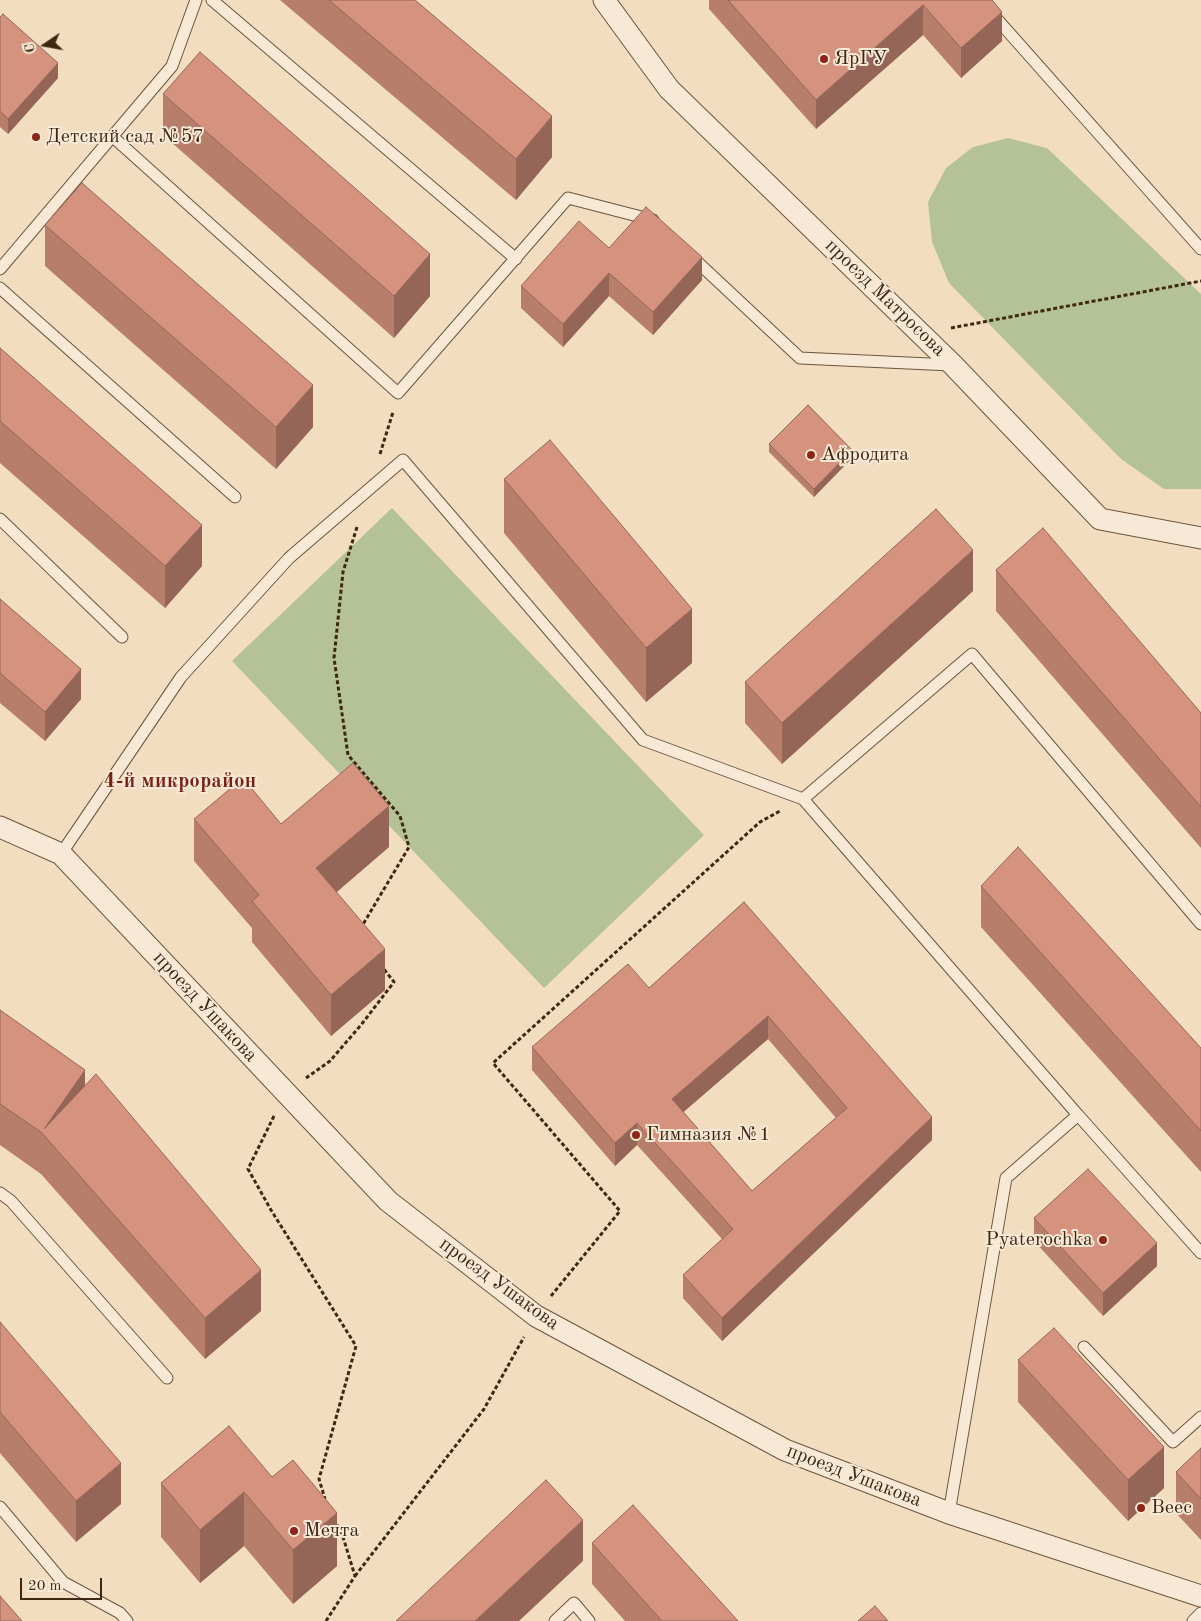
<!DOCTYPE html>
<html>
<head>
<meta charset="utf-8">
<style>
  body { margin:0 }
  #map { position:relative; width:1201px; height:1621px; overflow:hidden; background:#f2ddc0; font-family:"Old Standard TT",serif }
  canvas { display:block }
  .north { position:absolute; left:20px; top:20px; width:50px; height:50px; -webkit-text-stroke:4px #f7e9d6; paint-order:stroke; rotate:258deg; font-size:14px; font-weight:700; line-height:20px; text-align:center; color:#3f2812 }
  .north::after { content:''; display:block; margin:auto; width:18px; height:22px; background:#3f2812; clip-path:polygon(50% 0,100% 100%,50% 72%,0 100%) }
  .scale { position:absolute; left:20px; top:1578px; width:82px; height:22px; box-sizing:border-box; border:2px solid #3f2812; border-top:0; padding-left:6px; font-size:15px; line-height:18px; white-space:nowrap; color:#3f2812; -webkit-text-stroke:4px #f7e9d6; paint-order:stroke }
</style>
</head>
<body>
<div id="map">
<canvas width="1201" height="1621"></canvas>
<div class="north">С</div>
<div class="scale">20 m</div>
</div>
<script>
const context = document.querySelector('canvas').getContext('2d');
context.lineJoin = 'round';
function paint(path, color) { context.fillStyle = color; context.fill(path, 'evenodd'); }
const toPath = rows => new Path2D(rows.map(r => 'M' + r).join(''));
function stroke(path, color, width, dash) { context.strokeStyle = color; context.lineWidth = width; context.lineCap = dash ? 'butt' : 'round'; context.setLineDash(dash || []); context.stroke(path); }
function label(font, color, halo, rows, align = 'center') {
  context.font = font + ' "Old Standard TT",serif'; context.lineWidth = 4; context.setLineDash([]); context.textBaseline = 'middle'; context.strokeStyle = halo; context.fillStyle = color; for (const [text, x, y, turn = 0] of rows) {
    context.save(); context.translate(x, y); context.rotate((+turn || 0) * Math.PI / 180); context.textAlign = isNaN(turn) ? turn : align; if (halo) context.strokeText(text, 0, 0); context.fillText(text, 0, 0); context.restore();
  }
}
const green = toPath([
  [1008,138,1047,148,1201,294,1201,489,1164,489,1121,459,949,283,932,242,928,202,946,168,973,147],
  [392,508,704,835,544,988,232,661]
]);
const path = toPath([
  [951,328,1201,281],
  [380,454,393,412],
  [357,527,343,572,334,658,348,755,400,816,409,847,362,926],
  [306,1078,330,1061,361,1025,394,982,383,968],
  [274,1116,248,1169,271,1210,356,1346,319,1479,325,1499],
  [551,1296,620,1211,493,1063,760,822,780,811],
  [355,1576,484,1409,524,1337],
  [326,1621,355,1576,343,1537,336,1523]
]);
const service = toPath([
  [212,0,516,259],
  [980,0,1201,249],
  [113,137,398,393,568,198,653,220],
  [692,257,800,358,951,365],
  [0,269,172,66,196,0],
  [0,288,235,497],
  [0,519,122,637],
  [61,854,181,677,289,558,403,460,643,740,803,799],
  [1078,1115,803,799,972,654,1201,924],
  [0,1193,11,1201,167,1378],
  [1084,1347,1173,1442,1201,1417],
  [0,1507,63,1582,120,1613,127,1621],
  [949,1513,1006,1178,1078,1115,1201,1253],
  [555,1621,574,1603,589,1621],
  [1193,1621,1201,1613]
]);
const minor = toPath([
  [604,0,669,89,953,365,1100,519,1201,538],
  [0,827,61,854,388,1201,536,1316,785,1450,949,1513,1201,1596]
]);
const wall = toPath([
  [280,0,415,0,552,157,516,200],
  [709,0,992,0,1002,41,961,78,923,35,816,129,709,9],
  [0,17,58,78,8,134,0,127],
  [163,94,430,296,394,338,163,135],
  [45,225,313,427,276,469,45,266],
  [609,248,702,280,653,335,609,296,563,347,521,308,521,286],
  [0,348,202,566,165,608,0,463],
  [769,444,852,458,814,497,769,452],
  [504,479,692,663,646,702,504,533],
  [996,570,1201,713,1201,848,996,611],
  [973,591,782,764,745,723,745,682],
  [0,599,81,699,45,741,0,703],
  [194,819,281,824,389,847,336,892,385,990,331,1036,252,942,252,928,194,861],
  [981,886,1201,1048,1201,1172,981,927],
  [744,902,932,1140,722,1341,683,1298,683,1275,722,1239,637,1145,615,1166,532,1070,532,1047,649,988],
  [768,1039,836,1118,752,1191,683,1112],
  [0,1010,85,1086,261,1311,205,1359,41,1174,0,1145],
  [1034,1218,1157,1266,1103,1316,1034,1241],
  [0,1322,121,1504,76,1542,0,1453],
  [1018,1360,1164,1488,1128,1521,1018,1402],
  [229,1426,337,1566,293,1604,244,1546,200,1583,161,1537,161,1483],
  [1201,1448,1201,1540,1176,1513,1176,1472],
  [592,1543,738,1621,625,1621,592,1584]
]);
const shadedWall = toPath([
  [923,5,923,35,816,129,816,100],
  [1002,12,1002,41,961,78,961,48],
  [58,63,58,78,8,134,8,119],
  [552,116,552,157,516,200,516,159],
  [430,254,430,296,394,338,394,296],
  [702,257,702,280,653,335,653,312],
  [609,273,609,296,563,347,563,324],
  [313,385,313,427,276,469,276,427],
  [852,450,852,458,814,497,814,489],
  [202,525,202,566,165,608,165,566],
  [973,550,973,591,782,764,782,723],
  [692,609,692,663,646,702,646,648],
  [81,669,81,699,45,741,45,712],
  [389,806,389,847,316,910,316,868],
  [385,949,385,990,331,1036,331,995],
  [768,1016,768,1039,672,1122,672,1099],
  [85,1070,85,1111,44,1129],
  [932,1117,932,1140,722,1341,722,1318],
  [637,1123,637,1145,615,1166,615,1143],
  [1157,1243,1157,1266,1103,1316,1103,1293],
  [261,1270,261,1311,205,1359,205,1318],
  [1164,1447,1164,1488,1128,1521,1128,1480],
  [121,1463,121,1504,76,1542,76,1501],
  [244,1492,244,1546,200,1583,200,1530],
  [337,1513,337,1566,293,1604,293,1550],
  [583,1520,583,1561,519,1621,475,1621]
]);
const building = toPath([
  [329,0,415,0,552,116,516,159,329,0],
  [728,0,992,0,1002,12,961,48,923,5,816,100,728,0],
  [3,14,58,63,8,119,0,111,0,17,3,14],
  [200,52,430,254,394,296,163,94,200,52],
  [82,183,313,385,276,427,45,225,82,183],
  [646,207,702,257,653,312,609,273,563,324,521,286,579,221,609,248,646,207],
  [0,348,202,525,165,566,0,421,0,348],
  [808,405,852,450,814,489,769,444,808,405],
  [550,440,692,609,646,648,504,479,550,440],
  [936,509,973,550,782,723,745,682,936,509],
  [1043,528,1201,713,1201,807,996,570,1043,528],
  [0,599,81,669,45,712,0,673,0,599],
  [353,763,389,806,316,868,385,949,331,995,252,901,259,895,194,819,243,778,281,824,353,763],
  [1018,847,1201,1048,1201,1131,981,886,1018,847],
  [744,902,932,1117,722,1318,683,1275,733,1229,637,1123,615,1143,532,1047,628,964,649,988,744,902],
  [768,1016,847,1108,752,1191,672,1099,768,1016],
  [0,1010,85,1070,44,1129,96,1074,261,1270,205,1318,41,1132,0,1104,0,1010],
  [1088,1169,1157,1243,1103,1293,1034,1218,1088,1169],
  [0,1322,121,1463,76,1501,0,1412,0,1322],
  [1054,1328,1164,1447,1128,1480,1018,1360,1054,1328],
  [229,1426,272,1477,293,1460,337,1513,293,1550,244,1492,200,1530,161,1483,229,1426],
  [1201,1448,1201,1499,1176,1472,1201,1448],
  [546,1480,583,1520,475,1621,396,1621,546,1480],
  [633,1505,738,1621,662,1621,592,1543,633,1505],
  [0,1596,22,1621,0,1621,0,1596],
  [875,1606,888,1621,858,1621,875,1606]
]);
const markers = [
  [824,59,5,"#8f2418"],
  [36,137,5,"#8f2418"],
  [811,455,5,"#8f2418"],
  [636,1135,5,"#8f2418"],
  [1103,1240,5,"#8f2418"],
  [1141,1508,5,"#8f2418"],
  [294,1531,5,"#8f2418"]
];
const poiNames = [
  ["ЯрГУ",834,59],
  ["Детский сад №57",46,137],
  ["Афродита",821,455],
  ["Гимназия №1",646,1135],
  ["Pyaterochka",1093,1240,"right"],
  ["Веес",1151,1508],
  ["Мечта",304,1531]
];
const streetNames = [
  ["проезд Матросова",885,298,44],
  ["проезд Ушакова",205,1007,47],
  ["проезд Ушакова",499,1284,36],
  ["проезд Ушакова",854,1476,21]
];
const neighbourhoodNames = [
  ["4-й микрорайон",180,781]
];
paint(green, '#b5c297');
stroke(service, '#6c553e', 13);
stroke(minor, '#6c553e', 23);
stroke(path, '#3f2812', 3, [4, 2.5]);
stroke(service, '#f7e9d6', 11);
stroke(minor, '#f7e9d6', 21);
paint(wall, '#b77e6c');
paint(shadedWall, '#956658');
paint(building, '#d5927e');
stroke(building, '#956658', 1);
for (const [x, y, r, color] of markers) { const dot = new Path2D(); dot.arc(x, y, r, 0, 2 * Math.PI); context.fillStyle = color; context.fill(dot); stroke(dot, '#f7e9d6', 2); }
label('20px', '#3f2812', '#f7e9d6', poiNames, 'left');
label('20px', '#3f2812', '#f7e9d6', streetNames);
label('bold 21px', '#7a1f14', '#f7e9d6', neighbourhoodNames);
</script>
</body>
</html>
